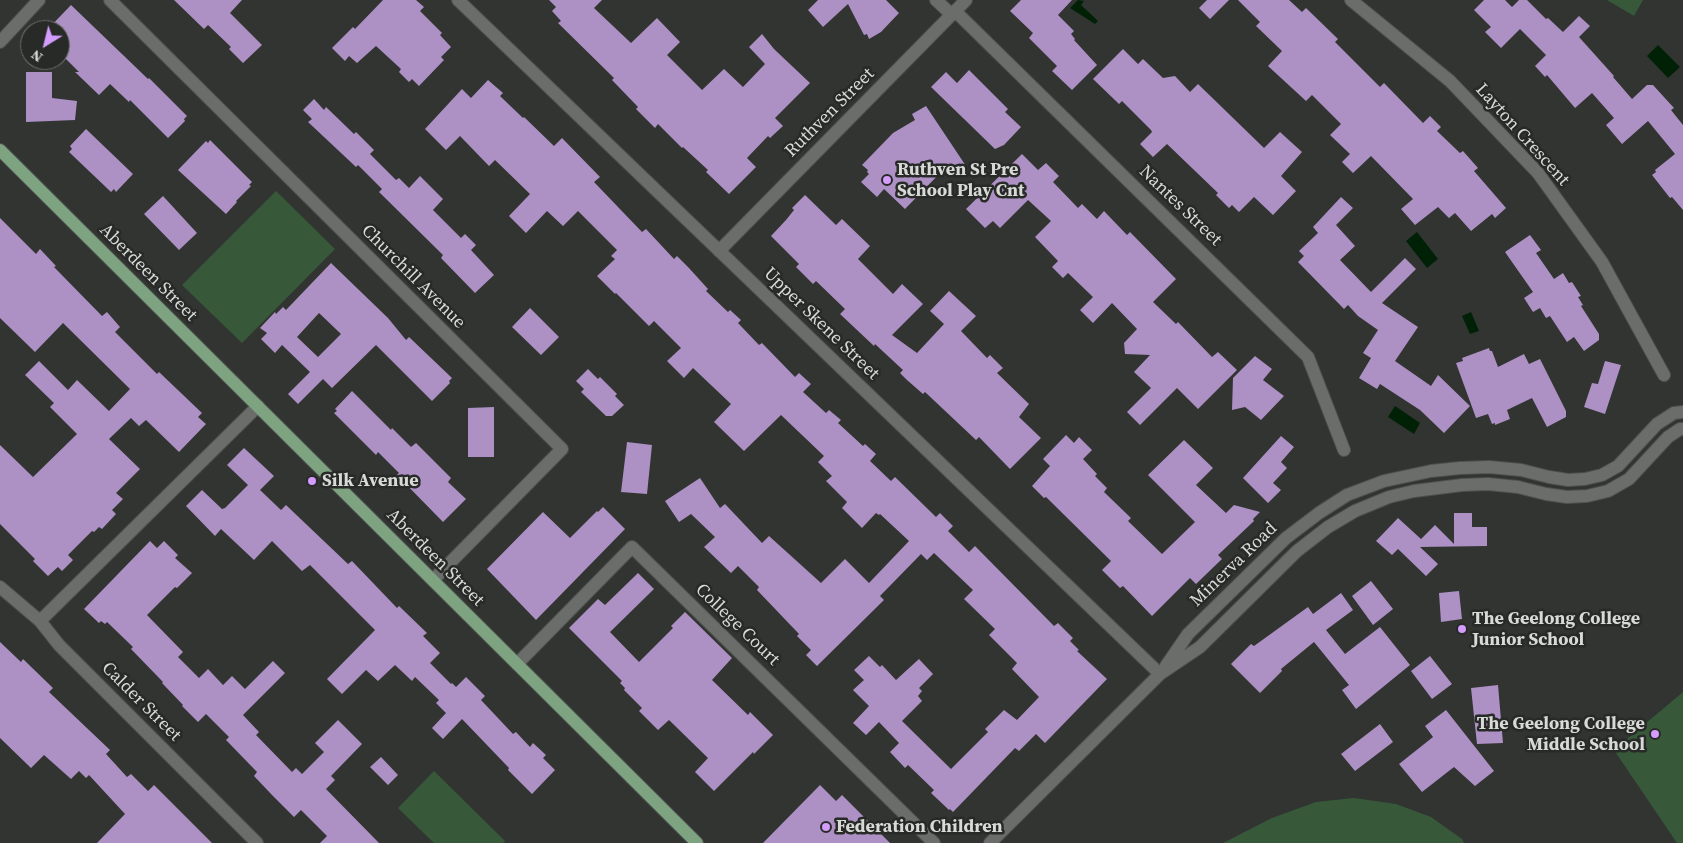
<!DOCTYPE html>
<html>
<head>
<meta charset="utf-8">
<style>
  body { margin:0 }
  #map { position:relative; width:1683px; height:843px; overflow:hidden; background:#313431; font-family:"Source Serif 4",serif }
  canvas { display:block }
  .north { position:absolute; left:20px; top:20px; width:50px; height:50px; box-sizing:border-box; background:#272a27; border:1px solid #6e706e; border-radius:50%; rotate:216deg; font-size:14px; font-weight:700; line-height:20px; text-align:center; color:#d8dad8 }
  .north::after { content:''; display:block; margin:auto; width:18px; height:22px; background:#d39cfd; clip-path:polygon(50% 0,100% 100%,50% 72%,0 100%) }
</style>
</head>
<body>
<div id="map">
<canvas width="1683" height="843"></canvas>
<div class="north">N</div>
</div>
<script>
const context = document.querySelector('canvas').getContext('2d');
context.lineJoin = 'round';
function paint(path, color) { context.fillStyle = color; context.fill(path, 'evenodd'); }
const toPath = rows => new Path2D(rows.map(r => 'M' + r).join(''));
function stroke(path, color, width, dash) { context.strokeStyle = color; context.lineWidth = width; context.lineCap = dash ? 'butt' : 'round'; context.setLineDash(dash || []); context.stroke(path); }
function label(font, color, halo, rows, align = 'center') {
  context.font = font + ' "Source Serif 4",serif'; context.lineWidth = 5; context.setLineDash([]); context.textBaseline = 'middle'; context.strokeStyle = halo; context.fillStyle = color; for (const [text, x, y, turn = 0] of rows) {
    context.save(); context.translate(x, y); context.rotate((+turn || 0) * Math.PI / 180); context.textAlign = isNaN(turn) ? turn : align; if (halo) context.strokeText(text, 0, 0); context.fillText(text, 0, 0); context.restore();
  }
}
const green = toPath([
  [1607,0,1643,0,1634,16],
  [276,191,335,249,242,343,182,285],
  [1683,692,1683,843,1677,843,1614,750],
  [434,771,505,841,503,843,434,843,401,811,398,808],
  [1354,798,1396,804,1431,817,1462,839,1464,843,1223,843,1272,818,1316,802]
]);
const water = toPath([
  [1078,0,1084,1,1081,5,1098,21,1095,24,1070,8],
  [1658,45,1680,67,1668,78,1647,56],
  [1417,232,1438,259,1427,268,1406,241],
  [1471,312,1479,331,1470,334,1462,316],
  [1395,406,1420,423,1414,434,1388,417]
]);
const building = toPath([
  [174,0,242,0,230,13,262,45,243,63,229,49,231,47,208,25,204,29],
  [383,0,416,0,424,7,420,11,442,33,440,35,451,47,441,57,444,60,419,86,412,79,409,82,399,72,401,69,376,46,357,63,349,56,345,61,332,48,353,27,355,29],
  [549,0,602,0,594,8,631,43,657,18,680,42,667,55,702,90,724,69,743,87,765,64,749,47,762,34,774,49,810,83,775,118,783,126,770,138,768,136,747,158,756,167,729,194,706,172,708,170,683,147,682,148,658,124,655,128,636,109,638,107,612,80,614,78,558,23,561,21,552,11,556,7],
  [818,0,886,0,899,13,881,32,869,39,867,34,864,35,848,4,823,27,808,10],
  [1021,0,1072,0,1058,15,1074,31,1071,34,1075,39,1074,40,1097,65,1072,90,1052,71,1057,66,1029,38,1033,33,1010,11],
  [1207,0,1229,0,1210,19,1199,8],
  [1238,0,1289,0,1302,12,1306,8,1338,39,1335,42,1380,87,1384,83,1423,123,1430,116,1441,127,1437,131,1460,153,1463,151,1478,168,1474,171,1506,208,1495,218,1492,214,1471,231,1455,213,1449,218,1438,207,1415,225,1401,209,1413,199,1371,156,1353,173,1342,162,1350,154,1330,135,1341,124,1312,95,1306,101,1268,66,1282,51,1256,26,1260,22],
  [1484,0,1505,0,1512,7,1519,0,1527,0,1546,19,1548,18,1563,32,1579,16,1590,26,1579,37,1614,76,1613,77,1632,99,1647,85,1653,85,1674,108,1671,110,1683,125,1683,210,1672,197,1670,198,1652,175,1656,172,1655,170,1675,154,1648,121,1622,144,1606,125,1614,118,1592,93,1575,108,1547,75,1545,77,1535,66,1546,55,1520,29,1501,48,1485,32,1491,27,1474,10],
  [71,5,148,79,149,78,187,116,184,119,185,121,168,138,130,100,129,102,110,84,99,95,75,72,79,72,63,56,66,53,60,47,60,30,47,30],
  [1123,49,1138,64,1143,59,1163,78,1175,76,1190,92,1198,84,1264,148,1280,132,1302,152,1281,176,1296,191,1273,215,1254,197,1239,212,1232,205,1229,208,1216,195,1218,193,1167,144,1153,157,1140,144,1152,132,1151,130,1122,101,1119,104,1093,79],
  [969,70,1008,109,1005,112,1021,127,1004,145,995,149,931,87,946,72,957,83],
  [26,72,52,72,52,98,77,101,75,120,26,122],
  [488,80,503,93,500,96,523,118,524,117,554,146,562,138,600,177,594,182,642,232,646,229,674,259,677,256,689,268,708,289,706,291,728,312,730,310,741,320,738,323,759,345,762,343,795,377,799,373,811,384,803,392,826,413,829,410,841,420,838,423,863,446,865,444,876,454,870,461,891,481,895,477,936,517,940,513,953,526,948,531,969,552,975,546,1054,626,1058,623,1073,638,1070,641,1079,650,1077,651,1107,679,1045,743,1036,734,1019,751,1015,748,953,812,950,809,949,810,931,793,934,790,908,765,905,768,890,752,899,743,879,722,866,735,853,723,869,706,853,690,864,680,854,670,869,656,880,667,882,665,896,680,919,659,933,674,919,688,922,691,918,696,922,701,902,721,951,769,988,732,985,729,1004,710,1017,720,1039,697,1012,669,1017,663,989,635,995,629,964,599,973,590,934,553,927,560,921,554,880,596,884,600,817,666,806,655,811,650,797,636,799,634,757,590,759,587,738,566,731,573,704,547,715,537,691,514,679,522,665,501,700,478,720,508,725,504,762,543,769,536,821,583,845,559,869,583,909,541,880,514,879,515,876,513,862,528,842,508,847,502,826,481,832,476,818,462,824,456,781,415,744,451,714,422,731,404,693,368,684,378,667,361,681,348,654,321,649,326,616,293,615,294,597,276,615,259,611,256,617,250,578,211,563,226,547,211,526,233,509,216,530,194,495,160,489,166,460,136,446,150,425,129,462,89,471,98],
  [314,99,324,110,326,107,354,134,356,132,374,150,370,154,396,180,399,178,409,188,420,176,443,199,433,210,461,238,465,234,476,245,471,250,494,275,475,293,441,258,443,255,379,192,382,189,358,165,356,167,308,122,312,119,303,110],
  [926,106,966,166,949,175,945,168,905,209,884,189,877,197,861,182,869,174,867,172,868,170,862,165,893,133,915,120,912,114],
  [86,129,133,174,116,192,114,189,111,192,69,152,72,149,70,146],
  [210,140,252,182,249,185,251,186,236,201,237,202,226,214,178,170,206,141,208,143],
  [1022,154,1038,170,1046,163,1059,176,1053,182,1078,208,1082,204,1097,219,1104,211,1127,235,1130,232,1176,279,1153,302,1176,324,1178,322,1212,357,1218,352,1237,370,1198,409,1177,388,1140,425,1127,412,1151,388,1134,372,1150,355,1125,354,1124,343,1137,329,1112,303,1093,323,1080,310,1093,297,1068,273,1063,278,1052,267,1058,261,1035,237,1051,221,1028,200,1000,228,993,221,985,228,966,209],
  [805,195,836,225,842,219,870,246,858,259,893,294,902,284,923,304,892,335,917,353,944,324,930,311,949,291,976,316,961,331,987,358,990,355,1003,368,997,373,1029,404,1019,417,1041,438,1010,469,979,437,976,440,925,392,923,394,907,380,900,373,903,370,875,344,874,346,840,314,845,309,816,281,813,284,796,267,799,264,771,236,786,220,794,210,792,208],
  [163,196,197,233,179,250,144,214],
  [1341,197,1353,208,1336,225,1355,246,1340,260,1371,292,1405,258,1416,269,1382,303,1418,327,1395,361,1431,386,1438,375,1470,406,1444,433,1420,410,1380,384,1377,389,1359,378,1371,358,1363,353,1378,330,1358,316,1348,305,1344,309,1298,262,1304,256,1299,251,1318,233,1313,227],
  [0,218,36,254,40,249,56,266,54,267,102,316,107,312,120,327,115,332,157,374,159,372,202,413,198,417,206,424,179,452,146,420,139,426,131,418,109,439,140,469,116,493,123,499,112,510,116,514,102,529,99,527,94,532,92,531,68,555,73,560,62,571,58,567,48,576,33,561,35,559,0,524,0,445,33,477,77,434,50,407,54,403,25,375,39,361,68,390,77,380,109,411,130,389,63,323,35,352,0,318],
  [1530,235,1541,250,1536,253,1554,279,1563,273,1569,283,1572,282,1581,296,1578,297,1583,305,1581,306,1599,334,1599,340,1584,351,1574,337,1567,342,1550,316,1546,318,1540,308,1533,312,1524,298,1533,292,1505,252],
  [331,263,388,318,406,340,409,337,452,378,449,381,450,383,432,401,376,345,332,388,323,379,298,404,288,394,310,372,282,345,275,353,261,339,267,333,260,328,275,312,276,314,283,307,286,310],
  [319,313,341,334,318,357,297,337],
  [530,308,559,337,541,355,512,327],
  [1489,348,1490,351,1492,351,1498,367,1524,354,1529,364,1540,359,1566,411,1566,417,1547,427,1532,398,1507,410,1510,419,1495,425,1495,423,1492,424,1488,414,1476,418,1456,363,1463,361,1462,358],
  [1255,356,1272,369,1263,380,1284,396,1261,420,1245,407,1232,410,1233,378],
  [1605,361,1621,365,1605,414,1584,407,1592,383,1598,384],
  [588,369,598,379,600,377,617,394,615,396,624,405,612,416,606,416,581,392,584,389,576,381],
  [352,391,391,430,392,428,411,447,416,443,451,478,448,482,466,499,443,522,397,475,399,473,378,452,376,455,334,413,337,411,335,409],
  [494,407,494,457,468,457,468,408],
  [1066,435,1074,443,1079,437,1092,450,1083,459,1097,474,1095,476,1107,488,1104,492,1131,518,1128,521,1162,554,1195,522,1148,475,1184,440,1213,468,1196,485,1226,513,1234,505,1260,512,1253,519,1254,521,1218,555,1222,559,1196,584,1190,578,1152,616,1123,586,1120,588,1102,570,1111,561,1046,497,1044,498,1032,486,1050,466,1043,459],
  [1281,436,1294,447,1281,462,1287,468,1273,483,1281,490,1268,503,1243,478],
  [627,442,652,445,647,494,621,492],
  [244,448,274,476,260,490,281,510,286,505,348,564,352,561,397,608,399,606,427,633,423,636,440,653,430,663,451,684,452,683,456,687,466,677,485,696,481,700,513,734,516,732,530,747,533,743,546,755,543,758,555,770,532,794,508,770,509,768,462,719,443,739,432,728,446,713,436,703,439,700,415,677,412,681,395,665,378,681,366,670,342,694,327,679,375,630,310,565,302,571,272,541,254,560,221,529,215,536,186,506,202,490,222,509,225,508,248,485,227,465],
  [603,507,625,529,536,620,487,569,543,512,570,538,597,511,598,512],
  [1454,513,1472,513,1472,527,1487,527,1487,546,1420,547,1438,564,1426,576,1398,549,1392,555,1376,541,1398,518,1421,539,1435,525,1454,544],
  [150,541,157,548,164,541,178,555,175,558,192,573,177,588,175,587,147,615,183,652,178,657,199,678,208,669,223,685,232,676,245,689,273,661,285,673,243,715,259,732,256,735,292,772,296,768,302,774,324,752,315,743,338,720,362,744,331,776,335,780,326,789,379,843,320,843,327,836,301,810,294,817,272,795,254,776,257,772,226,740,229,737,206,714,198,722,182,706,183,705,162,683,163,682,131,649,133,647,107,622,105,624,101,621,99,623,84,609],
  [638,573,654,589,610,632,639,662,673,628,671,626,685,612,732,658,712,680,748,715,750,712,773,735,754,754,753,752,714,791,695,772,708,758,669,720,658,730,639,711,642,708,624,690,625,688,620,683,622,681,569,628,598,599,605,605],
  [1371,581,1393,609,1373,625,1352,596],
  [1459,591,1462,619,1441,622,1439,593],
  [1341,593,1353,610,1326,630,1345,654,1380,627,1410,665,1356,709,1342,690,1349,685,1314,642,1281,669,1282,671,1260,693,1231,664,1251,644,1254,646,1308,607,1313,614],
  [0,642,21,662,23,659,53,688,49,692,110,750,106,754,127,777,131,774,148,791,154,785,212,843,97,843,125,814,89,775,86,778,79,771,71,779,44,755,31,768,0,738],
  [1430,656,1452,684,1432,699,1411,671],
  [1498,685,1503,743,1477,744,1471,688],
  [1446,710,1494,771,1475,786,1454,767,1422,792,1399,764,1433,737,1425,726],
  [1380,724,1393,742,1355,771,1341,754],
  [381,757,398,775,388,785,370,767],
  [820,785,836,801,842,795,890,843,763,843]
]);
const street = toPath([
  [110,0,562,449,433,580],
  [458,0,1160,674],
  [936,0,952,15],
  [1351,0,1450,81,1538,173,1602,262,1664,375],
  [955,11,1308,357,1344,450],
  [0,42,39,0],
  [719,251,966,0],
  [0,587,40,621,59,645,257,843],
  [40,621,258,406],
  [517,664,632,547,934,843],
  [1166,666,1188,634,1286,538,1319,513,1347,495,1384,481,1431,471,1460,468,1489,467,1521,470,1549,477,1568,480,1585,479,1602,475,1618,466,1657,424,1674,413,1683,412],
  [990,843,1160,674,1200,647,1297,551,1328,527,1355,511,1389,497,1414,491,1462,485,1488,484,1518,487,1546,494,1567,497,1587,496,1608,491,1629,479,1668,437,1680,429,1683,429]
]);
const primary = toPath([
  [0,150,697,843]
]);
const markers = [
  [887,180,5,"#d39cfd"],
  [312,481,5,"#d39cfd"],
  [1462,629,5,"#d39cfd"],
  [1655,734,5,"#d39cfd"],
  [826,827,5,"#d39cfd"]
];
const streetNames = [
  ["Ruthven Street",830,113,-45],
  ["Layton Crescent",1522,135,48],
  ["Nantes Street",1180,206,44],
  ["Aberdeen Street",148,273,45],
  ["Churchill Avenue",413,277,45],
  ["Upper Skene Street",821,324,44],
  ["Aberdeen Street",435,558,45],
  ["Minerva Road",1234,565,-44],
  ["College Court",737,625,44],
  ["Calder Street",141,702,45]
];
const poiNames = [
  ["Ruthven St Pre",897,170],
  ["School Play Cnt",897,191],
  ["Silk Avenue",322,481],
  ["The Geelong College",1472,619],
  ["Junior School",1472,640],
  ["The Geelong College",1645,724,"right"],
  ["Middle School",1645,745,"right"],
  ["Federation Children",836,827]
];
paint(green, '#37593a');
paint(water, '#002106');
paint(building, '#ad90c4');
stroke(street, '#4e504e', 14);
stroke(primary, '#4e504e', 14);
stroke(street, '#6a6d6a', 12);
stroke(primary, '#7da380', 12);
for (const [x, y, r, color] of markers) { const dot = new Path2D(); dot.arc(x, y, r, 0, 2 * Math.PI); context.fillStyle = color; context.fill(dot); stroke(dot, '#272a27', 2); }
label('18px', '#d8dad8', '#272a27', streetNames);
label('bold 18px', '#d8dad8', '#272a27', poiNames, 'left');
</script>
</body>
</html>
